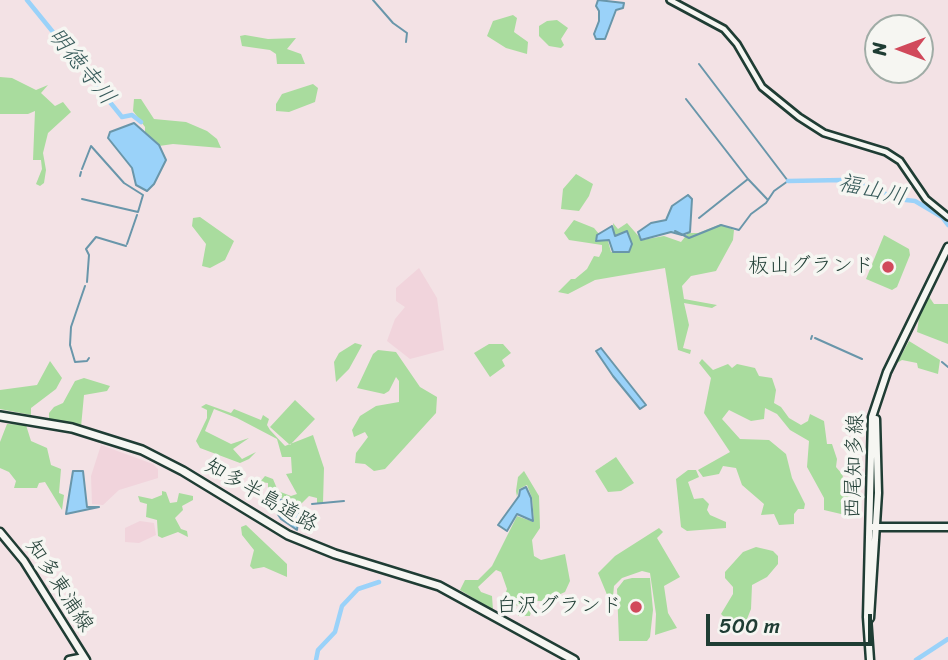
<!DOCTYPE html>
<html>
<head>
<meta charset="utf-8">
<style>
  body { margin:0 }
  #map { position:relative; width:948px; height:660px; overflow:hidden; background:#f3e2e5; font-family:Sriracha,sans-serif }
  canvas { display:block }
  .north { position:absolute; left:864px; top:14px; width:70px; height:70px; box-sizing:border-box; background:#f6f6f2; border:2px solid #a0aca6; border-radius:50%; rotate:270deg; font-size:19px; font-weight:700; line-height:28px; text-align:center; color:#1f3d34 }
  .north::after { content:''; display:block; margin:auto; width:24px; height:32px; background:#d1495b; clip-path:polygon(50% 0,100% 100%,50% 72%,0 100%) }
  .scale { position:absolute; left:706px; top:614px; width:166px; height:32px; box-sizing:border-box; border:4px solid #1f3d34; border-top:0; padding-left:9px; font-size:21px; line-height:24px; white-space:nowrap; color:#1f3d34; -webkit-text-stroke:5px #f6f6f2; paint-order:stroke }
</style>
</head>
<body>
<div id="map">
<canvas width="948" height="660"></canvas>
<div class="north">N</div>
<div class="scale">500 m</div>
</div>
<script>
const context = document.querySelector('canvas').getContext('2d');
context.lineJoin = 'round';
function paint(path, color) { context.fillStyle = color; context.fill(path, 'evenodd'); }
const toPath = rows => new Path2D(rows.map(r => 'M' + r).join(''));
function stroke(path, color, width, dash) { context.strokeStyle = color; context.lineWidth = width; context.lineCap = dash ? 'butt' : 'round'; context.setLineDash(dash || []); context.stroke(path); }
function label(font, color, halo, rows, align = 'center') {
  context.font = font + ' Sriracha,"Klee One",sans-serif'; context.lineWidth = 7; context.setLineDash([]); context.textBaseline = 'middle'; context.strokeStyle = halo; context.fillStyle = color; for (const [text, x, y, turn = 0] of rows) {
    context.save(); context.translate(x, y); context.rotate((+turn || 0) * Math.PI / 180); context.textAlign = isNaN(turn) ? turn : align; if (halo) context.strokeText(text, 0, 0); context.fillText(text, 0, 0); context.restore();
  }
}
const built = toPath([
  [419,268,437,298,444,350,410,359,387,341,395,319,405,307,396,301,396,288],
  [101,445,153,464,158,469,158,478,119,490,103,505,92,504,91,476],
  [140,521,154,523,156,535,139,543,125,542,125,528]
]);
const green = toPath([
  [513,15,517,18,514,32,528,42,527,54,506,48,487,36,493,21],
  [557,20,568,28,561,39,564,45,561,48,549,46,539,36,539,26,547,21],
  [245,35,268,39,296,38,287,49,301,54,305,64,277,64,276,54,270,50,242,46,240,36],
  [0,77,12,78,36,90,48,85,41,93,55,106,63,102,71,112,48,133,43,153,46,170,44,183,40,186,36,184,42,169,41,160,33,160,35,111,28,114,0,114],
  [313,84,318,88,315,102,289,112,276,111,276,104,282,94],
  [134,99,141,99,154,119,186,122,207,131,217,139,221,148,173,144,152,147,145,143,145,127,133,111],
  [576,174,593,184,589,196,579,211,561,209,563,189],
  [200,217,234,241,225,260,210,268,202,266,206,244,192,226,193,218],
  [574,220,594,228,599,234,595,240,608,241,611,252,631,249,630,237,626,231,614,237,613,223,618,229,627,223,642,240,664,236,681,242,688,233,698,233,721,224,734,230,733,240,716,271,691,276,682,286,684,299,717,305,712,308,684,303,689,325,683,348,691,350,690,354,678,350,665,268,595,280,568,294,558,292,571,279,575,279,587,269,594,256,599,257,602,251,602,245,569,240,564,233],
  [884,235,909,249,910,255,897,287,892,290,866,279],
  [928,295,934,304,948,304,948,344,917,332,920,311],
  [909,341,940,360,938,374,918,368,917,363,902,360,897,363],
  [355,343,362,345,360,349,349,369,336,382,334,362,339,353],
  [489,344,503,344,511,353,502,360,505,366,490,377,474,353],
  [378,350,396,352,420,387,437,397,436,413,385,469,374,471,365,464,355,463,356,453,368,437,365,432,354,437,352,430,360,416,376,406,399,402,399,381,396,377,389,391,384,394,357,388,373,354],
  [702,359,713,370,728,364,732,368,737,364,755,368,759,376,772,378,776,390,774,403,781,407,789,418,801,425,808,421,810,414,824,421,827,444,832,444,837,459,836,467,842,474,846,486,857,492,851,512,841,514,824,510,824,498,807,467,809,441,790,430,777,414,765,408,764,419,751,421,729,410,722,419,740,439,769,440,786,454,792,478,805,504,804,509,798,509,794,514,794,524,779,525,774,514,761,515,764,504,742,485,736,468,723,466,719,474,703,477,698,470,730,452,704,413,711,378,699,363],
  [50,361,62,378,56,389,31,408,31,415,0,409,0,390,37,385],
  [84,378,110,386,107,391,84,395,81,427,49,421,49,413,54,407,63,403,75,381],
  [295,400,315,419,290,445,270,427],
  [206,404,231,413,234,409,261,420,263,415,269,419,267,425,270,430,285,446,313,435,324,468,323,503,317,504,317,498,309,496,301,504,278,497,268,500,268,483,260,482,265,476,273,479,278,491,291,496,297,494,286,474,292,473,291,457,282,457,277,439,237,418,214,409,205,431,231,444,249,438,233,449,242,459,256,452,249,459,240,463,200,448,196,441,207,418,207,410,201,407],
  [7,424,26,425,31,441,47,448,51,465,61,469,59,493,64,495,62,510,45,482,39,483,37,488,14,488,16,481,9,472,0,468,0,442],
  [616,457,634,483,621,491,608,492,595,471],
  [688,470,696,470,699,477,688,482,694,499,703,498,709,504,707,510,710,515,726,522,726,528,687,531,681,527,676,479],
  [524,471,539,496,540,528,532,540,534,556,541,560,565,554,570,581,565,592,545,601,533,601,530,616,518,616,519,605,510,607,503,602,507,589,501,572,496,570,478,587,481,592,492,596,493,610,460,590,465,580,478,580,492,566,517,516,534,522,532,498,527,485,519,489,517,497,516,491,518,477],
  [162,491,166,492,170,503,177,502,179,493,193,496,193,500,182,506,183,510,175,518,181,529,187,531,188,537,178,532,162,538,158,536,157,520,146,517,147,504,140,502,138,496,152,499,162,495],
  [246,525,287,564,287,577,264,567,253,569,250,566,254,550,242,535,241,527],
  [659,528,663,532,657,538,680,577,664,586,668,613,677,628,655,635,656,614,650,573,642,571,622,578,614,586,613,597,608,597,598,573,615,556],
  [756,547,773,551,778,556,778,564,767,577,752,585,751,609,747,619,740,622,727,620,721,614,733,594,733,587,725,578,725,572,743,552],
  [632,578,650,578,653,610,650,637,647,641,619,641,617,589,624,580]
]);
const water = toPath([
  [598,0,624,3,623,8,616,10,605,39,596,39,594,34,599,21,599,11,596,6,598,0],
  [134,123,159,145,166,160,154,184,147,191,136,185,132,168,108,138,110,132,134,123],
  [688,195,692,199,690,232,682,235,671,232,641,240,638,232,651,223,666,220,672,206,688,195],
  [612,226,615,236,627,231,632,244,629,252,613,252,609,240,596,241,597,235,612,226],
  [601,348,646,405,640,409,613,376,596,351,601,348],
  [73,471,83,471,87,507,99,507,66,514,73,471],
  [526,487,531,498,533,521,517,514,507,531,498,525,519,496,520,490,526,487],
  [279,499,300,505,297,530,281,519,271,504,272,500,279,499]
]);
const stream = toPath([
  [373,0,393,23,407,33,406,42],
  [686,99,748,179],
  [80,176,81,172],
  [82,199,138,212,143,195,124,183,91,146,82,169],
  [699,218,748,179,767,199],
  [675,231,689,238,721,225,739,230,751,214,766,203,774,191,788,181,699,64],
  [127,244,137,215],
  [87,282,89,255,86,249,96,237,126,246],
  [85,286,71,327,70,345,75,362,87,361,89,358],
  [815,338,862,359],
  [811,339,812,336],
  [942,362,948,367],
  [312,504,344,501]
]);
const river = toPath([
  [27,0,122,117,132,115,141,122],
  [788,181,843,180,875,189,897,199,915,201,942,217,948,225],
  [316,660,318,650,335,632,342,606,358,589,379,582],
  [916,660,948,639]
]);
const secondary = toPath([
  [670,0,724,29,737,44,762,87,799,117,824,133,886,152,900,161,926,199,948,217]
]);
const primary = toPath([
  [873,527,948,527],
  [0,532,24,561,86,660],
  [870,618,878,493,876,419],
  [69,660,84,657],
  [870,660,867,617,872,417,887,372,948,247]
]);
const highway = toPath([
  [0,416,72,428,142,450,183,471,288,535,335,554,439,586,574,660]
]);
const markers = [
  [888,267,7,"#d1495b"],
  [636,607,7,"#d1495b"]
];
const poiNames = [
  ["板山グランド",874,267],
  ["白沢グランド",622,607]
];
const streetNames = [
  ["西尾知多線",855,466,-88],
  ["知多半島道路",261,496,30],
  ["知多東浦線",59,586,57]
];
const waterNames = [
  ["明徳寺川",81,67,51],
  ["福山川",872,191,13]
];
paint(built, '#f1d4dc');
paint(green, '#a9dc9e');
paint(water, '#9ad2f9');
stroke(water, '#6996aa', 2);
stroke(stream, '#6996aa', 2);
stroke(river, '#9ad2f9', 4.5);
stroke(secondary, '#1f3d34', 10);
stroke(primary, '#1f3d34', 11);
stroke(highway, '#1f3d34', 12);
stroke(secondary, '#f6f6f2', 4.5);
stroke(primary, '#f6f6f2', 6);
stroke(highway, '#f6f6f2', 7);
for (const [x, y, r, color] of markers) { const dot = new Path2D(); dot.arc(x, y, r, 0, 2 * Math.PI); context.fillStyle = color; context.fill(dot); stroke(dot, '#f6f6f2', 2.5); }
label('21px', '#1f3d34', '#f6f6f2', poiNames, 'right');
label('21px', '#1f3d34', '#f6f6f2', streetNames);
label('italic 23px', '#385b5b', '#f6f6f2', waterNames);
</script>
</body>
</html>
